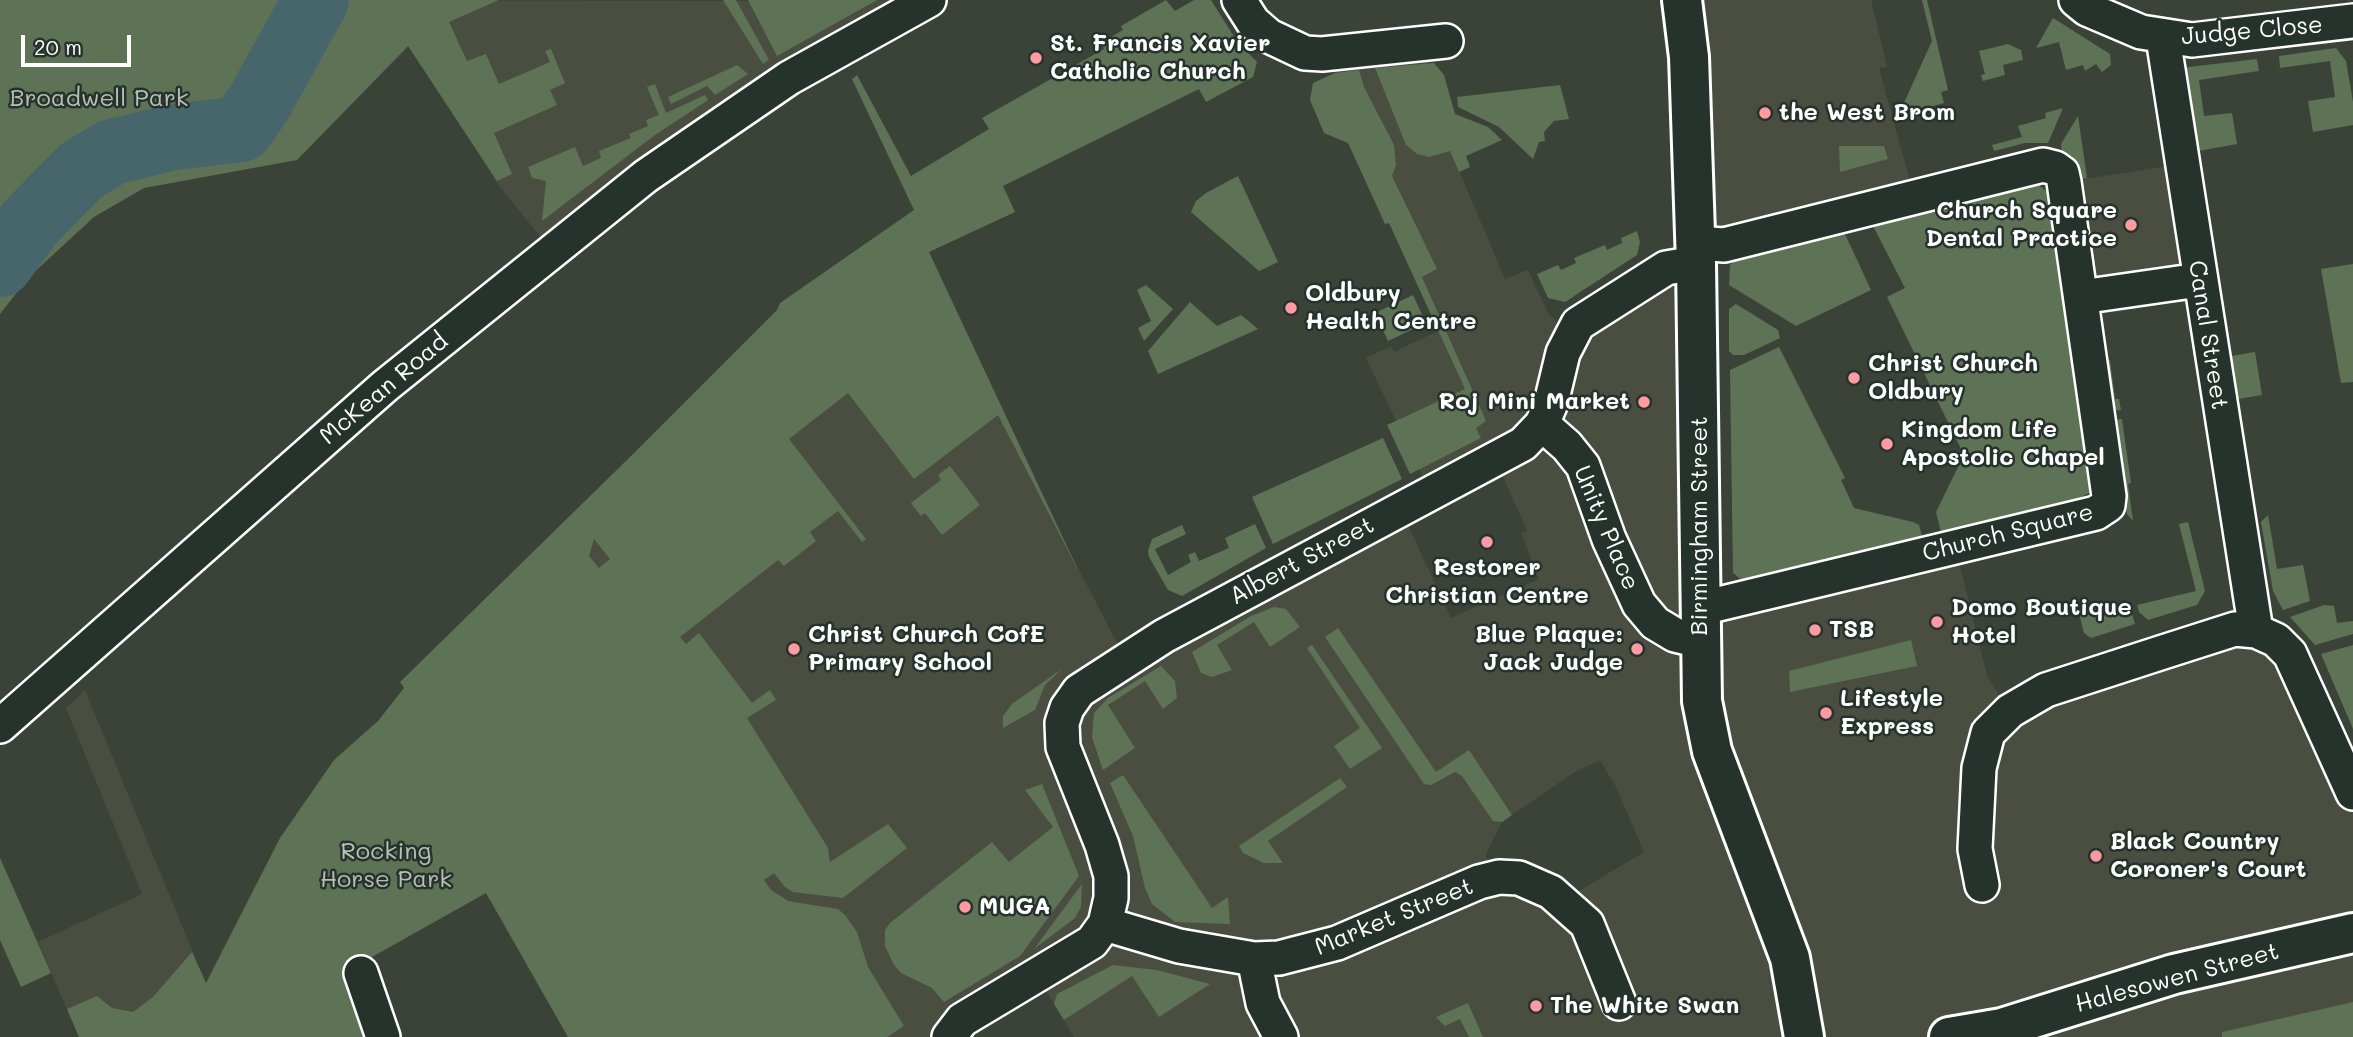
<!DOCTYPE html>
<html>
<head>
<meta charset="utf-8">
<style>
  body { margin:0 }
  #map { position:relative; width:2353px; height:1037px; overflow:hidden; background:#3b4339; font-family:Mali,sans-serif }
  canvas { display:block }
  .scale { position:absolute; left:21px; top:35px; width:110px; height:32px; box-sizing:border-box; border:4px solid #fff; border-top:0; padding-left:9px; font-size:21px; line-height:24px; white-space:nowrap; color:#fff; -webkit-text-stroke:5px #26332d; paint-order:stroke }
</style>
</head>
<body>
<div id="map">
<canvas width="2353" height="1037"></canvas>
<div class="scale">20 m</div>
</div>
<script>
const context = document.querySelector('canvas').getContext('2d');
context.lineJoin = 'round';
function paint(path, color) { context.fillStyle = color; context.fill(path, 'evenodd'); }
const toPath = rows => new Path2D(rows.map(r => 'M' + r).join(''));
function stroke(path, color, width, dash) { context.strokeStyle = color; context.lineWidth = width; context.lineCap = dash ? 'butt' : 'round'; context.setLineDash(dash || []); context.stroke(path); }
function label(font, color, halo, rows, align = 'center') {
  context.font = font + ' Mali,sans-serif'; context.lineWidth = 5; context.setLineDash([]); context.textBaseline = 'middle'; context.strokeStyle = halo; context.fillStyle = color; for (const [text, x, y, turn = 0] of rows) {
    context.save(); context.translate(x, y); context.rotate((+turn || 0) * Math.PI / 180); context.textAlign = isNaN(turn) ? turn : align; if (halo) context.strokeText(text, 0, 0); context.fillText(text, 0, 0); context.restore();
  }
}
const built = toPath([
  [329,0,748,1,929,0,552,251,500,187,409,46,297,160],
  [1682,0,1871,0,1887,67,1879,68,1911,185,1695,243],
  [1424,43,1445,138,1505,279,1528,270,1548,313,1569,335,1696,263,1703,608,1955,546,1987,676,2010,711,2160,653,2276,640,2353,793,2353,1037,1074,1037,1037,976,949,1037,568,1037,513,940,515,601,914,253,1126,660,1400,508,1451,618,1539,579,1521,533,1527,530,1495,459,1430,492,1366,358,1391,346,1394,352,1444,328,1335,73,1331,53],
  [1600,760,1615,785,1644,852,1564,900,1492,879,1486,854,1502,822,1573,773],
  [2170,166,2199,280,2081,297,2064,182],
  [85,690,206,984,79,1037,38,942,142,894,66,708]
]);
const green = toPath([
  [0,0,499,0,449,22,467,61,486,54,499,84,550,62,545,51,551,49,565,83,550,90,557,105,494,133,512,174,497,181,408,46,297,160,144,188,94,217,29,277,0,314],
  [723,0,736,0,769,60,763,64],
  [748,0,877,0,777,56],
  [1166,0,1175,11,1194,0,1211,0,1238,43,1257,62,1253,77,1206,102,1199,89,1003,186,1015,212,929,252,1079,572,998,415,914,479,848,393,789,439,866,539,862,542,838,511,810,532,816,541,811,545,784,566,778,560,680,637,686,644,699,633,752,703,770,690,776,700,747,718,828,848,830,862,888,824,907,848,843,898,793,892,785,887,774,873,764,880,771,890,788,901,838,909,845,915,857,932,868,967,904,1026,887,1037,568,1037,486,893,347,971,370,1037,79,1037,67,1009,97,996,112,1008,133,1012,153,997,192,952,206,983,280,838,334,760,378,721,404,688,400,682,630,457,777,310,780,303,914,210,852,79,857,75,911,176,989,129,982,118,1104,49,1101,43,1123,30,1121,26],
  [594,539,610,559,599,568,589,556],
  [1922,0,1927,0,1948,90,1941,92,1944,103,1898,116,1932,41],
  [2053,18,2110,54,2111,65,2102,72,2096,64,2085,71,2083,65,2066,70,2059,42,2036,48],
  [2008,44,2021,50,2023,60,2003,65,2005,75,1983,81,1981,75,1985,74,1979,51],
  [2336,48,2346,61,2353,102,2353,125,2313,132,2308,101,2335,97,2330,61,2280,68,2279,56],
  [2257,59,2259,71,2199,80,2204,116,2232,113,2237,144,2193,152,2180,68],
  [1434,63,1444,75,1455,114,1488,127,1502,140,1466,156,1470,167,1459,172,1450,151,1429,157,1417,154,1406,145,1375,68],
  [737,65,748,74,715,95,707,86,671,104,668,97],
  [1359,70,1364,87,1394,145,1396,165,1392,176,1437,269,1422,277,1486,421,1476,428,1481,438,1410,474,1387,425,1465,389,1389,223,1385,224,1348,143,1324,133,1310,100,1313,83,1335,73],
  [655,84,666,113,705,95,708,100,655,135,542,221,546,181,532,178,528,167,575,147,583,166,601,158,599,151,631,138,629,134,648,126,646,120,659,115,647,87],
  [1560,85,1569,119,1554,121,1544,132,1545,141,1539,142,1533,159,1499,127,1458,107,1457,97],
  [2063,108,2048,143,2025,143,1994,151,1992,145,2022,137,2018,126,2046,118,2045,113],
  [2078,116,2087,178,2076,180,2072,156,2062,154,2061,144],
  [1839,146,1884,146,1888,159,1840,172],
  [1238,176,1278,262,1259,271,1191,212,1196,201,1206,193],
  [2037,183,2049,194,2092,487,2089,493,2079,498,1941,532,1936,512,1962,459,1962,451,1887,297,1905,288,1872,224],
  [1637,231,1640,242,1637,255,1565,302,1548,298,1537,274,1558,265,1561,270,1576,263,1574,258,1605,245,1607,250,1622,243,1621,238],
  [1844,232,1871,290,1796,326,1729,285,1730,265,1739,257],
  [2353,264,2353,382,2341,383,2321,269],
  [1146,285,1173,309,1144,341,1138,328,1151,321,1137,290],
  [1413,295,1426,323,1388,341,1375,313],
  [1190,302,1217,326,1241,315,1258,329,1158,374,1148,351],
  [1736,304,1778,330,1780,338,1744,355,1733,355,1729,351,1729,309],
  [1779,347,1845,478,1841,480,1854,508,1913,522,1919,525,1922,536,1743,581,1733,573,1730,370],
  [2255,352,2262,395,2238,399,2231,356],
  [2110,360,2115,399,2119,399,2121,410,2111,411,2103,362],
  [2122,419,2131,483,2128,484,2133,521,2127,514,2112,420],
  [1383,438,1402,479,1273,544,1252,497],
  [950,466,980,505,942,535,925,513,921,516,911,503,941,480,938,475],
  [2268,515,2277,569,2303,565,2310,601,2283,610,2273,591,2261,522],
  [2188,522,2205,591,2197,605,2148,620,2139,612,2137,605,2196,591,2179,524],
  [1255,524,1266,548,1182,596,1168,590,1149,557,1148,551,1152,539,1182,525,1186,534,1155,549,1168,575,1191,562,1188,555,1195,552,1199,561,1229,548,1225,538],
  [2122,602,2125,615,2132,614,2135,624,2091,638,2084,633,2079,613],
  [2324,605,2334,606,2337,623,2353,621,2353,634,2315,645,2290,617],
  [1274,607,1286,609,1300,627,1270,647,1254,622,1217,645,1232,670,1212,677,1201,673,1192,652,1251,616],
  [1338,628,1436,772,1469,750,1512,815,1502,822,1493,821,1462,776,1455,772,1431,785,1424,784,1325,637],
  [1911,640,1917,666,1790,692,1789,671],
  [1312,645,1382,748,1350,769,1334,746,1360,728,1307,648],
  [2353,645,2353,729,2321,654],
  [1161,666,1175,681,1177,698,1163,709,1145,681,1108,705,1135,748,1103,770,1092,737,1094,713,1108,698],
  [1063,668,1045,685,1035,710,1003,728,1003,716,1012,704],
  [1123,775,1212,908,1228,897,1230,924,1175,922,1152,904,1145,888,1133,836,1110,783],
  [1340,778,1347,787,1268,841,1283,863,1264,863,1243,853,1239,846],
  [1042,784,1079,876,1020,956,944,1002,932,988,901,973,894,965,885,946,885,930,890,923,992,842,1009,862,1053,827,1025,790],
  [0,858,51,973,21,987,0,940],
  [1082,884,1081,907,1075,918,1034,949],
  [1113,965,1157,970,1210,984,1159,1017,1132,976,1064,1020,1054,1004,1057,994],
  [2353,1002,2353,1037,2222,1037,2222,1032],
  [1468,1003,1471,1010,1483,1037,1469,1037,1460,1019,1445,1026,1436,1017]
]);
const river = toPath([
  [0,264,30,223,59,193,82,170,112,152,174,137,241,129,259,103,316,0]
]);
const street = toPath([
  [1239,0,1253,22,1269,36,1305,53,1322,54,1446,41],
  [2076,0,2087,9,2141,32,2192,40,2353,21],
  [2163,38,2256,631,2276,640,2290,654,2353,793],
  [1695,243,1724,245,2043,165,2055,168,2062,173,2064,182,2109,496,2108,505,2096,513,1702,608],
  [1696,263,1666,268,1578,324,1563,353,1551,403,1542,424,1567,446,1583,466,1609,539,1639,604,1655,623,1675,635,1700,641],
  [2081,297,2199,280],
  [0,726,385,386,646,176,789,78,929,0],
  [1982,885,1975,849,1979,768,1988,733,2010,711,2046,690,2160,653,2235,629,2256,631],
  [1105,924,1179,946,1254,959,1279,958,1337,943,1479,882,1499,877,1519,878,1551,892,1587,924,1619,1003],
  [1254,959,1263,1003,1281,1037],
  [361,973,383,1037],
  [949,1037,962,1020,1092,942,1105,924,1111,898,1111,876,1102,845,1063,747,1062,723,1067,708,1079,691,1164,636,1523,444,1542,424]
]);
const secondary = toPath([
  [1682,0,1689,57,1696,263,1702,701,1712,751,1790,958,1804,1037],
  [1949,1037,2002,1028,2174,974,2353,933]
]);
const markers = [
  [1036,58,7,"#ff9aa2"],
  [1765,113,7,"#ff9aa2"],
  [2131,225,7,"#ff9aa2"],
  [1291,308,7,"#ff9aa2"],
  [1854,378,7,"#ff9aa2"],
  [1644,402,7,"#ff9aa2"],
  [1887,444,7,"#ff9aa2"],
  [1487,542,7,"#ff9aa2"],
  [1937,622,7,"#ff9aa2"],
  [1815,630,7,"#ff9aa2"],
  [794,649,7,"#ff9aa2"],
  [1637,649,7,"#ff9aa2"],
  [1826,713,7,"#ff9aa2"],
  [2096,856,7,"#ff9aa2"],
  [965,907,7,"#ff9aa2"],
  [1536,1006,7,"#ff9aa2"]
];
const streetNames = [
  ["Judge Close",2252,31,-5],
  ["Canal Street",2208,335,81],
  ["McKean Road",384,389,-40],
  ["Birmingham Street",1700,526,-90],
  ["Unity Place",1606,528,67],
  ["Church Square",2008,533,-14],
  ["Albert Street",1302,561,-28],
  ["Market Street",1394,917,-22],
  ["Halesowen Street",2177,978,-15]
];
const poiNames = [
  ["St. Francis Xavier",1050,44],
  ["Catholic Church",1050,72],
  ["the West Brom",1779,113],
  ["Church Square",2117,211,"right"],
  ["Dental Practice",2117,239,"right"],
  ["Oldbury",1305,294],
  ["Health Centre",1305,322],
  ["Christ Church",1868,364],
  ["Oldbury",1868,392],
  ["Roj Mini Market",1630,402,"right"],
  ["Kingdom Life",1901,430],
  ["Apostolic Chapel",1901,458],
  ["Restorer",1487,568,"center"],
  ["Christian Centre",1487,596,"center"],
  ["Domo Boutique",1951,608],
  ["Hotel",1951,636],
  ["TSB",1829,630],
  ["Christ Church CofE",808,635],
  ["Primary School",808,663],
  ["Blue Plaque:",1623,635,"right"],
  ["Jack Judge",1623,663,"right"],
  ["Lifestyle",1840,699],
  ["Express",1840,727],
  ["Black Country",2110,842],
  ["Coroner's Court",2110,870],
  ["MUGA",979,907],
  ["The White Swan",1550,1006]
];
const parkNames = [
  ["Broadwell Park",99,99],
  ["Rocking",386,852],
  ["Horse Park",386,880]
];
paint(built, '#4a4e41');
paint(green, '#5e7255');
stroke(river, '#46666c', 66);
stroke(street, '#fff', 38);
stroke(secondary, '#fff', 44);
stroke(street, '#26332d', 33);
stroke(secondary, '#26332d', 38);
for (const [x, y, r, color] of markers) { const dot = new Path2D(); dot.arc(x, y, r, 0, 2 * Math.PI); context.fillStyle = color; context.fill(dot); stroke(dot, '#26332d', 2.5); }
label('24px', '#fff', '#26332d', streetNames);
label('bold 24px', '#fff', '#26332d', poiNames, 'left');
label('24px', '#b7c0b2', '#26332d', parkNames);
</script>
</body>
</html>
